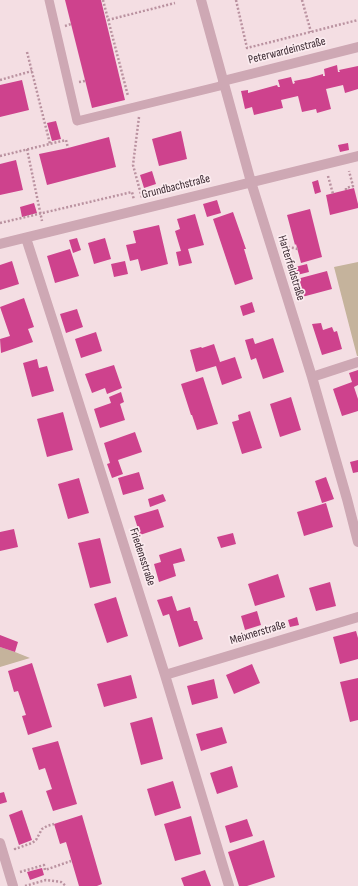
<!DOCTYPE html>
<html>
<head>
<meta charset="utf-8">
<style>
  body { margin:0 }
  canvas { display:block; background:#f4dee3 }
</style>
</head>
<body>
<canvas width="358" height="886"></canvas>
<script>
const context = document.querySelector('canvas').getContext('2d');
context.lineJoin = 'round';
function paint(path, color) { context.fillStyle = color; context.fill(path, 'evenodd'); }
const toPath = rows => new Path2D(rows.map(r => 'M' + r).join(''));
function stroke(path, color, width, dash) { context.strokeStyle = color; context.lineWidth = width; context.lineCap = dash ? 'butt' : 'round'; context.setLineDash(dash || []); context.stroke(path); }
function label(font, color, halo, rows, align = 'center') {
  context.font = font + ' "Sofia Sans Condensed",sans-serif'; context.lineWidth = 3.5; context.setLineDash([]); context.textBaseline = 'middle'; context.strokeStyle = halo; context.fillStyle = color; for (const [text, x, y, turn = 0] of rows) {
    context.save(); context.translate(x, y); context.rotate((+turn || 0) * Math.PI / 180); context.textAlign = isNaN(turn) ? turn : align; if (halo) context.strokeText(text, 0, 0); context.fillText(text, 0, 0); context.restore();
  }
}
const green = toPath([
  [358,262,358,356,357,356,334,267],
  [0,647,15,652,30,658,0,667]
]);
const building = toPath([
  [65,0,101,0,125,100,92,108],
  [337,65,338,72,340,72,339,70,358,66,358,89,345,93,343,85,326,89,331,109,317,113,316,109,302,112,298,96,281,100,283,108,254,115,252,107,245,109,241,91,248,90,248,93,277,85,278,87,280,87,278,80,291,77,293,84,295,83,294,81,309,78,323,74,323,76,325,76,324,69],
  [22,80,29,110,0,117,0,85],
  [56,121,61,139,52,141,47,123],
  [181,131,187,159,159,166,152,139],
  [109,137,116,167,47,185,39,154,68,148],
  [348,143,349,150,340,152,338,145],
  [16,160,23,190,0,195,0,164],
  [152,171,156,184,144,188,140,175],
  [318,180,321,192,315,194,312,182],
  [354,188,358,204,358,208,330,215,326,195],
  [217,200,221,213,207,217,203,204],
  [34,203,37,213,22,217,20,207],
  [310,209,322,257,301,263,296,244,295,245,287,215],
  [233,212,246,249,244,249,253,279,235,285,213,219],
  [195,214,204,245,188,249,192,263,179,266,176,252,181,251,175,231,180,229,177,219],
  [159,225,168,264,141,271,138,259,130,261,126,245,136,243,133,231],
  [77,238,81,250,73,253,69,240],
  [105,238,111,259,94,264,88,243],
  [70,249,79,276,55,283,47,256],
  [12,261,19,284,0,290,0,265],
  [125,261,128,274,114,277,111,264],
  [307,264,309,272,297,275,295,267],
  [327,271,332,289,302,297,297,279],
  [24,298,34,327,28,329,33,342,1,353,0,339,10,336,0,307],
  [252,302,255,312,243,316,240,306],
  [77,309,83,327,66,333,60,314],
  [321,323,323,330,332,327,334,332,337,331,342,349,322,355,312,324],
  [96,332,102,351,81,358,75,339],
  [253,338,255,344,273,338,284,372,263,379,256,358,251,360,245,340],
  [214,344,220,362,235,357,242,378,222,385,216,366,196,372,190,350,201,347,202,348],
  [37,359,39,368,47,366,54,391,32,397,23,363],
  [114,365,122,388,107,394,105,388,92,393,85,374],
  [358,370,358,385,354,387,358,399,358,411,342,416,333,389,352,382,349,373],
  [203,377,218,424,197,430,192,415,191,415,181,384],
  [121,392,124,402,120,404,125,420,100,428,94,409,111,403,109,397],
  [291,397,301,430,280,437,270,404],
  [250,411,262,448,242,454,232,422,239,420,238,415],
  [63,412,73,450,47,457,37,419],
  [135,432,142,452,118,460,123,474,112,478,107,464,110,463,104,443],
  [358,460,358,472,353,473,350,462],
  [139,472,144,489,123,495,118,478],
  [326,477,334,499,322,503,315,481],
  [79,478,89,513,68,519,58,484],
  [163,494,166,501,150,507,148,499],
  [326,503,333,527,304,536,297,512],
  [158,509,164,527,140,535,134,516],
  [14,529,18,547,0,551,0,532],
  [233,533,236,544,221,548,217,537],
  [100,538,111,583,90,588,78,543],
  [181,548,185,561,173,564,176,576,159,582,154,564,161,562,159,555],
  [278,574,285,597,255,606,248,584],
  [330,582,336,606,316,611,309,588],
  [172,596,177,611,190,607,194,621,197,621,203,639,179,647,169,614,163,616,157,600],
  [116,597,128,636,107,643,94,604],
  [257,611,261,625,245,630,241,616],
  [297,617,299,625,290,627,288,620],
  [356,631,358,638,358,659,340,664,333,637],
  [0,635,18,642,15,652,0,647],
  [32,663,52,727,28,735,22,716,26,715,18,691,14,692,8,671],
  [252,664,260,683,234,694,226,675],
  [131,675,137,698,104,707,97,684],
  [358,678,358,720,350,722,340,682],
  [214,679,218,698,192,705,187,686],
  [152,717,163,759,141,765,130,723],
  [222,727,227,743,201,751,196,734],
  [58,741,77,804,53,811,46,791,52,789,45,768,39,770,32,748],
  [232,766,238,787,217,794,210,773],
  [173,781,181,808,155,816,147,789],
  [4,792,7,802,0,804,0,793],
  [22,810,32,840,19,845,9,815],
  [82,815,102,884,97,886,79,886,66,842,60,844,54,824],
  [191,816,201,854,175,861,164,824],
  [247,819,253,836,230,843,225,826],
  [264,840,275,877,247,886,239,886,228,852],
  [42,868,44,875,30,880,27,872],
  [205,870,211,886,184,886,181,878]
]);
const path = toPath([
  [103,0,128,96],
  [236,0,247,48,358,20],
  [302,0,311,32],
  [108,20,175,3],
  [65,26,71,24],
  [27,52,50,144],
  [0,80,32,71],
  [79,82,85,81],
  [139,117,133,165,142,198],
  [27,149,42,221],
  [0,156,66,140,68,148],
  [328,176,333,194],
  [346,190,346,188,353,186,349,171],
  [0,223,132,192,134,200],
  [284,246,298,249],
  [15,848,15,849,32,843,36,840,42,829,47,826,54,824],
  [20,872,44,865,45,870,71,861],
  [25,886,46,880,61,882,66,886]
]);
const service = toPath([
  [49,0,77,121,224,85]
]);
const minor = toPath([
  [201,0,251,182,312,377,347,499,358,542],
  [223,81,358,47],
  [26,238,56,331,165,675,229,886],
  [0,244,358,156],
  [312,377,358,362],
  [165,675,358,617],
  [0,843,13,886]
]);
const streetNames = [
  ["Peterwardeinstraße",287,51,-14],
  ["Grundbachstraße",176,187,-14],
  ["Harterfeldstraße",291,268,73],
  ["Friedensstraße",142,557,72],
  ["Meixnerstraße",258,633,-17]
];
paint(green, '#c5b39c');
paint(building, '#ce428d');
stroke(path, '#ba92a0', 2.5, [2, 2]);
stroke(service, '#cea8b4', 9);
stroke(minor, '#cea8b4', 10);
label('12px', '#3a2931', '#fbebef', streetNames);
</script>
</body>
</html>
